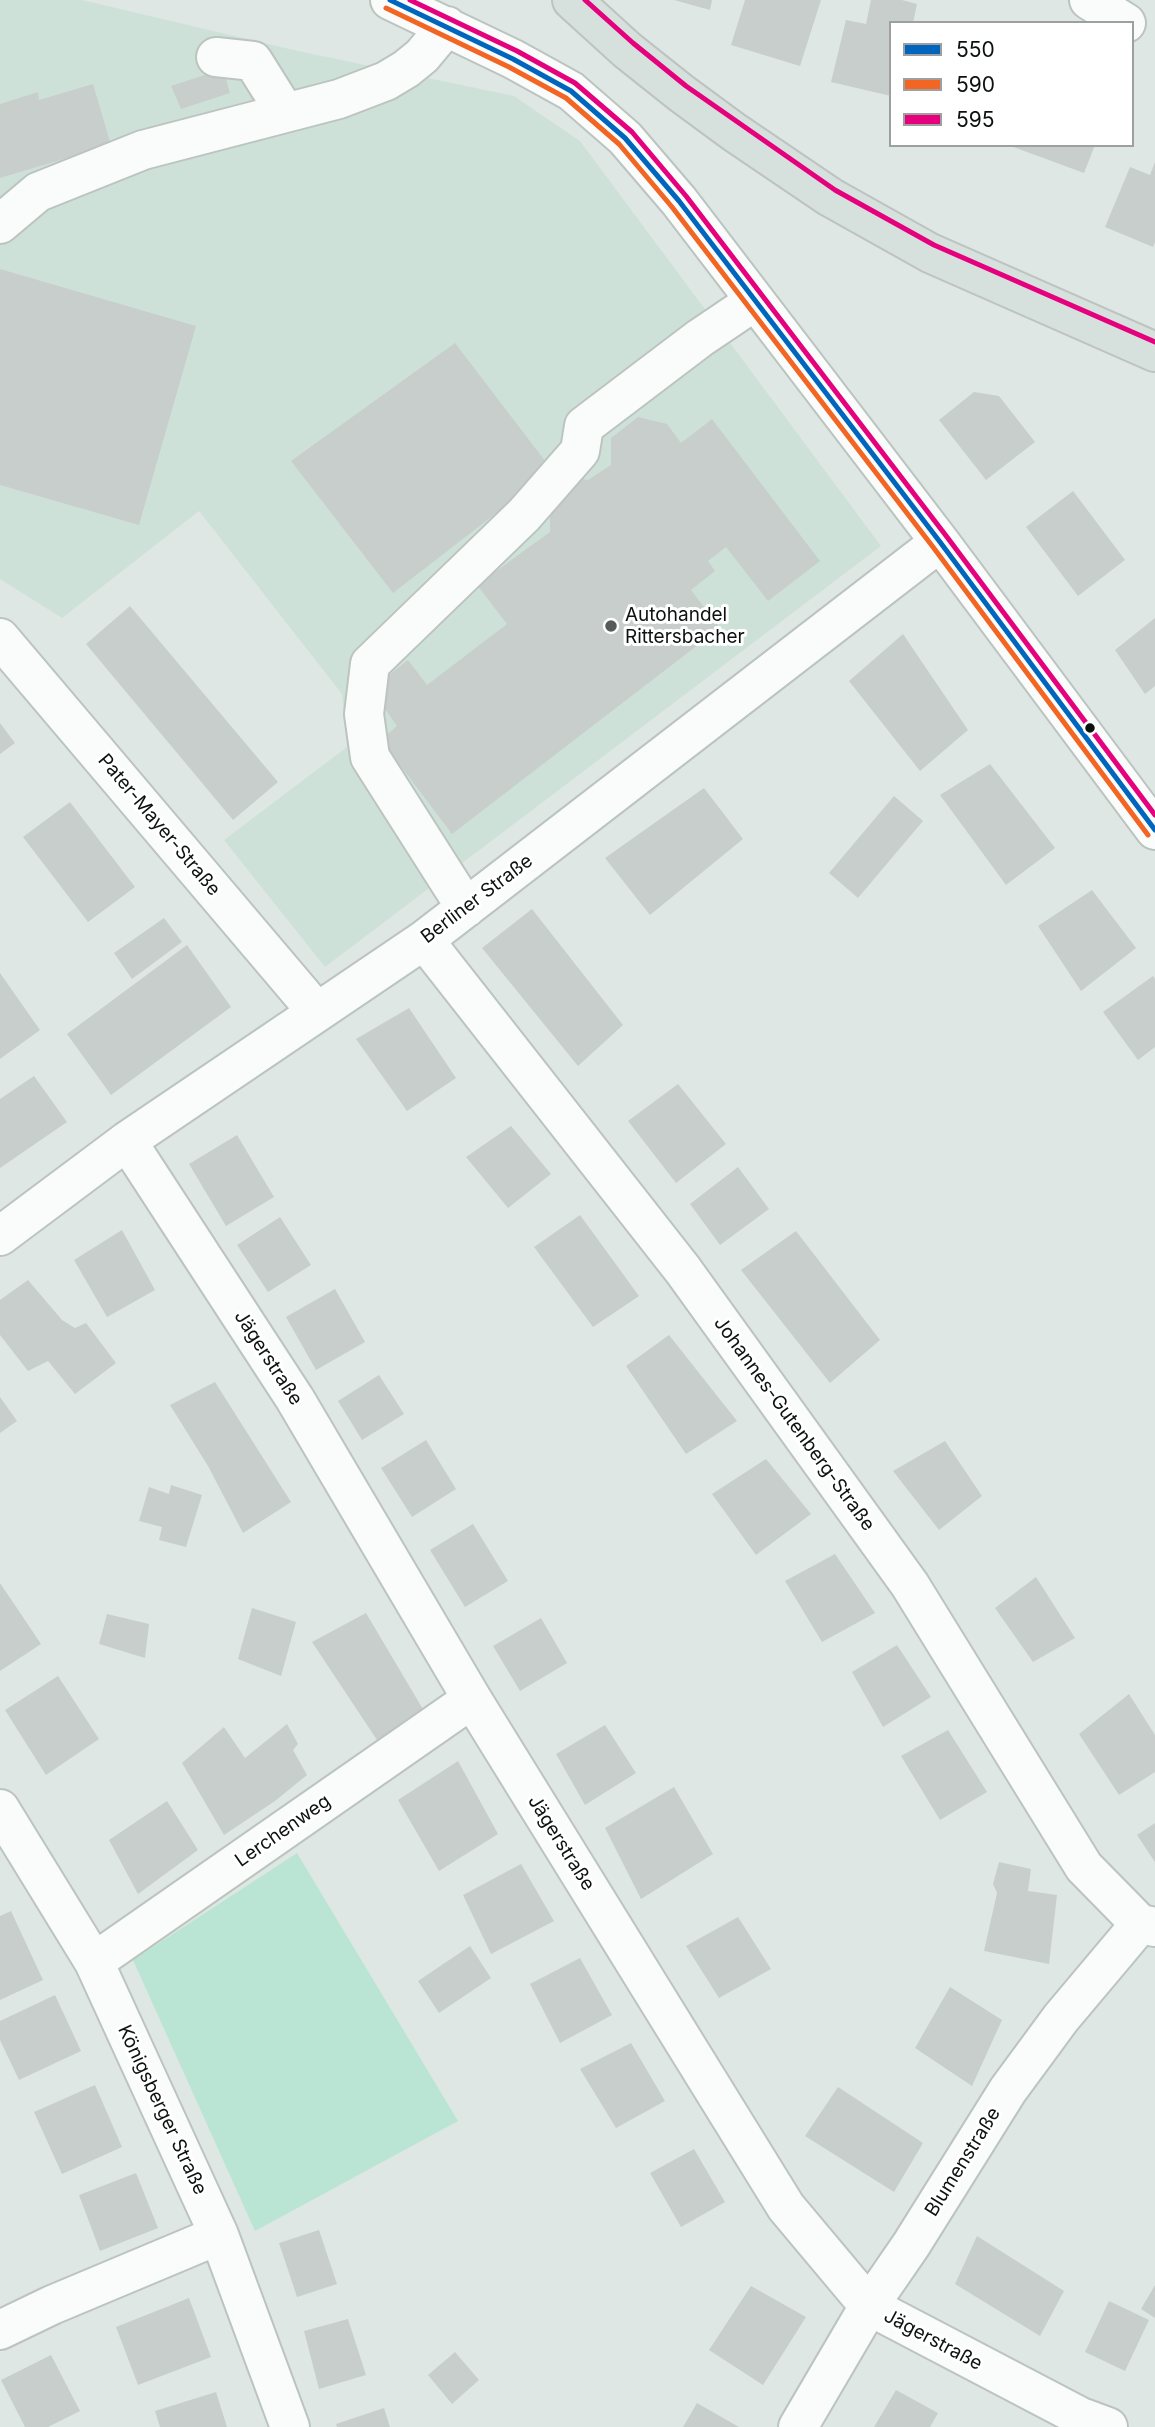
<!DOCTYPE html>
<html>
<head>
<meta charset="utf-8">
<style>
  body { margin:0 }
  #map { position:relative; width:1155px; height:2427px; overflow:hidden; background:#dee7e3; font-family:Inter,sans-serif }
  canvas { display:block }
  .legend { position:absolute; left:889px; top:21px; width:245px; height:126px; box-sizing:border-box; background:#fff; border:2px solid #9ea09f; margin:0; padding:9px 12px; list-style:none; font-size:21px; color:#0c120f }
  .legend li { display:flex; align-items:center; gap:14px; height:35px }
  .legend b { width:35px; border:2px solid #9ea09f }
</style>
</head>
<body>
<div id="map">
<canvas width="1155" height="2427"></canvas>
<ul class="legend">
<li><b style="height:9px;background:#0065bd"></b>550</li>
<li><b style="height:9px;background:#f26522"></b>590</li>
<li><b style="height:9px;background:#e5007d"></b>595</li>
</ul>
</div>
<script>
const context = document.querySelector('canvas').getContext('2d');
context.lineJoin = 'round';
function paint(path, color) { context.fillStyle = color; context.fill(path, 'evenodd'); }
const toPath = rows => new Path2D(rows.map(r => 'M' + r).join(''));
function stroke(path, color, width, dash) { context.strokeStyle = color; context.lineWidth = width; context.lineCap = dash ? 'butt' : 'round'; context.setLineDash(dash || []); context.stroke(path); }
function label(font, color, halo, rows, align = 'center') {
  context.font = font + ' Inter,sans-serif'; context.lineWidth = 6; context.setLineDash([]); context.textBaseline = 'middle'; context.strokeStyle = halo; context.fillStyle = color; for (const [text, x, y, turn = 0] of rows) {
    context.save(); context.translate(x, y); context.rotate((+turn || 0) * Math.PI / 180); context.textAlign = isNaN(turn) ? turn : align; if (halo) context.strokeText(text, 0, 0); context.fillText(text, 0, 0); context.restore();
  }
}
const built = toPath([
  [0,0,82,0,298,51,514,96,580,141,881,546,325,967,224,840,347,747,342,694,199,511,62,618,0,579]
]);
const green = toPath([
  [297,1853,458,2121,255,2231,133,1960]
]);
const building = toPath([
  [674,0,712,0,710,10],
  [745,0,821,0,800,66,731,45],
  [871,0,902,0,917,4,913,23,891,23,891,96,831,82,846,20,866,24],
  [223,69,230,93,181,109,171,86],
  [93,84,111,145,0,178,0,104,38,92,39,100],
  [1008,145,1095,145,1084,173],
  [1155,162,1155,242,1153,247,1105,227,1130,167,1150,175],
  [0,269,196,326,139,525,0,485],
  [455,343,552,470,393,593,291,461],
  [974,392,999,396,1035,442,986,480,939,420],
  [638,417,667,424,681,443,712,419,820,561,768,601,726,547,708,561,715,571,691,590,720,628,452,834,381,740,397,726,371,689,408,660,427,685,507,624,477,585,550,532,550,497,574,478,588,480,611,465,611,438],
  [1073,491,1125,560,1078,596,1026,527],
  [130,606,278,782,233,820,86,644],
  [1155,618,1155,686,1145,694,1115,650],
  [903,634,968,730,920,771,849,681],
  [0,723,15,743,0,754],
  [990,764,1055,848,1006,885,940,795],
  [704,788,743,839,650,915,605,858],
  [894,796,923,821,858,898,829,873],
  [70,802,135,887,88,922,23,837],
  [1092,890,1136,948,1081,991,1038,926],
  [532,909,623,1025,578,1066,482,948],
  [164,918,182,942,132,979,114,953],
  [187,945,231,1007,111,1095,67,1034],
  [0,973,40,1030,0,1059],
  [1153,976,1155,979,1155,1047,1138,1060,1103,1012],
  [409,1008,456,1078,407,1111,356,1039],
  [34,1076,67,1122,0,1168,0,1099],
  [678,1084,726,1144,676,1183,628,1121],
  [511,1126,551,1174,508,1208,466,1157],
  [237,1135,274,1197,226,1226,189,1164],
  [738,1167,769,1209,720,1245,690,1204],
  [580,1215,639,1296,593,1327,534,1247],
  [280,1217,311,1265,268,1292,237,1245],
  [122,1230,155,1290,107,1317,74,1260],
  [796,1231,880,1340,830,1383,741,1270],
  [28,1280,62,1320,75,1328,86,1323,116,1363,75,1394,48,1361,28,1371,0,1335,0,1300],
  [335,1289,365,1342,316,1370,286,1317],
  [669,1335,737,1421,686,1454,626,1366],
  [379,1375,404,1414,362,1440,338,1401],
  [215,1382,291,1502,243,1533,208,1466,170,1405],
  [0,1397,17,1421,0,1433],
  [426,1440,456,1489,412,1517,381,1468],
  [945,1441,982,1496,939,1530,893,1471],
  [766,1459,811,1514,756,1555,712,1494],
  [171,1485,202,1495,186,1547,159,1540,162,1527,139,1521,149,1487,169,1494],
  [473,1524,508,1581,465,1607,430,1550],
  [835,1554,875,1613,822,1642,785,1581],
  [1036,1577,1075,1638,1033,1662,995,1608],
  [0,1583,41,1644,0,1671],
  [252,1608,296,1622,281,1676,238,1659],
  [366,1613,427,1716,381,1746,312,1642],
  [107,1614,149,1624,145,1658,99,1644],
  [541,1618,567,1663,520,1691,493,1646],
  [897,1645,931,1697,883,1727,852,1672],
  [58,1676,99,1739,46,1775,5,1710],
  [1129,1694,1155,1735,1155,1772,1119,1795,1079,1734],
  [287,1724,298,1744,293,1750,307,1775,275,1801,224,1835,182,1763,224,1727,245,1758],
  [605,1725,636,1773,585,1805,556,1754],
  [948,1730,987,1792,940,1820,901,1756],
  [458,1761,498,1834,439,1871,398,1800],
  [674,1787,713,1854,641,1899,605,1828],
  [167,1801,198,1850,138,1894,109,1840],
  [1155,1823,1155,1862,1137,1835],
  [999,1862,1031,1869,1028,1891,1057,1895,1049,1964,984,1951,997,1893,993,1884],
  [521,1864,554,1921,491,1954,463,1895],
  [11,1911,43,1980,0,2000,0,1916],
  [738,1917,771,1969,719,1998,686,1946],
  [470,1946,491,1978,439,2013,418,1981],
  [580,1958,612,2015,560,2043,530,1984],
  [950,1987,1002,2020,972,2086,915,2048],
  [55,1995,81,2051,19,2080,0,2040,0,2021],
  [631,2043,665,2101,616,2128,580,2069],
  [95,2085,122,2147,62,2174,34,2112],
  [838,2087,923,2143,894,2192,805,2136],
  [694,2149,725,2202,681,2227,650,2173],
  [136,2173,158,2228,100,2251,79,2195],
  [319,2230,337,2284,297,2297,279,2243],
  [977,2236,1064,2291,1040,2336,955,2284],
  [1155,2285,1155,2318,1141,2309],
  [751,2286,806,2317,763,2385,709,2350],
  [189,2298,211,2357,138,2385,116,2327],
  [1109,2301,1149,2320,1125,2371,1085,2352],
  [348,2319,366,2375,319,2389,304,2331],
  [455,2352,479,2380,452,2404,428,2375],
  [51,2355,80,2411,48,2427,25,2427,1,2380],
  [896,2390,938,2413,930,2427,874,2427],
  [216,2392,227,2427,160,2427,155,2411],
  [697,2403,739,2427,683,2427],
  [384,2408,390,2427,337,2427,336,2424]
]);
const minor = toPath([
  [390,0,513,59,571,91,625,138,679,201,940,542,1155,830],
  [1089,0,1126,23],
  [216,57,253,61,285,112],
  [0,224,38,192,143,150,339,99,386,81,406,69,422,56,447,26],
  [0,638,317,1012],
  [466,908,370,757,364,714,370,664,524,515,580,451,584,426,700,338,755,301],
  [424,940,683,1270,910,1585,1084,1867,1140,1924],
  [127,1141,295,1399,472,1699,786,2207,869,2306,1081,2417,1108,2427],
  [0,1236,127,1141,424,940,940,542],
  [0,1809,94,1962,219,2235,290,2427],
  [94,1962,472,1699],
  [0,2330,52,2305,219,2235],
  [798,2427,869,2306,911,2245,1008,2090,1061,2018,1140,1924,1155,1927]
]);
const major = toPath([
  [572,0,627,50,681,93,734,132,830,197,930,253,1155,352]
]);
const bus1 = toPath([
  [390,0,513,59,571,91,625,138,679,201,940,542,1155,830]
]);
const bus2 = toPath([
  [386,8,509,67,566,98,619,144,672,207,933,547,1148,835]
]);
const bus3 = toPath([
  [410,0,517,51,575,83,632,132,686,196,947,537,1155,815],
  [585,0,633,43,686,86,835,190,934,245,1155,342]
]);
const markers = [
  [611,626,7,"#565d59"],
  [1090,728,6,"#0c120f"]
];
const poiNames = [
  ["Autohandel",625,615],
  ["Rittersbacher",625,637]
];
const streetNames = [
  ["Pater-Mayer-Straße",159,825,50],
  ["Berliner Straße",477,899,-37],
  ["Jägerstraße",268,1358,57],
  ["Johannes-Gutenberg-Straße",794,1424,54],
  ["Lerchenweg",283,1831,-35],
  ["Jägerstraße",561,1843,58],
  ["Königsberger Straße",162,2110,65],
  ["Blumenstraße",963,2162,-58],
  ["Jägerstraße",933,2340,28]
];
paint(built, '#cee1d9');
paint(green, '#bae5d4');
paint(building, '#c8cecc');
stroke(minor, '#bcc4c0', 42);
stroke(major, '#bec2c0', 42);
stroke(minor, '#fafbfb', 38);
stroke(major, '#d6e0dd', 38);
stroke(bus1, '#0065bd', 5);
stroke(bus2, '#f26522', 5);
stroke(bus3, '#e5007d', 5);
for (const [x, y, r, color] of markers) { const dot = new Path2D(); dot.arc(x, y, r, 0, 2 * Math.PI); context.fillStyle = color; context.fill(dot); stroke(dot, '#fff', 2.5); }
label('19px', '#0c120f', '#fff', poiNames, 'left');
label('19px', '#0c120f', '#fff', streetNames);
</script>
</body>
</html>
